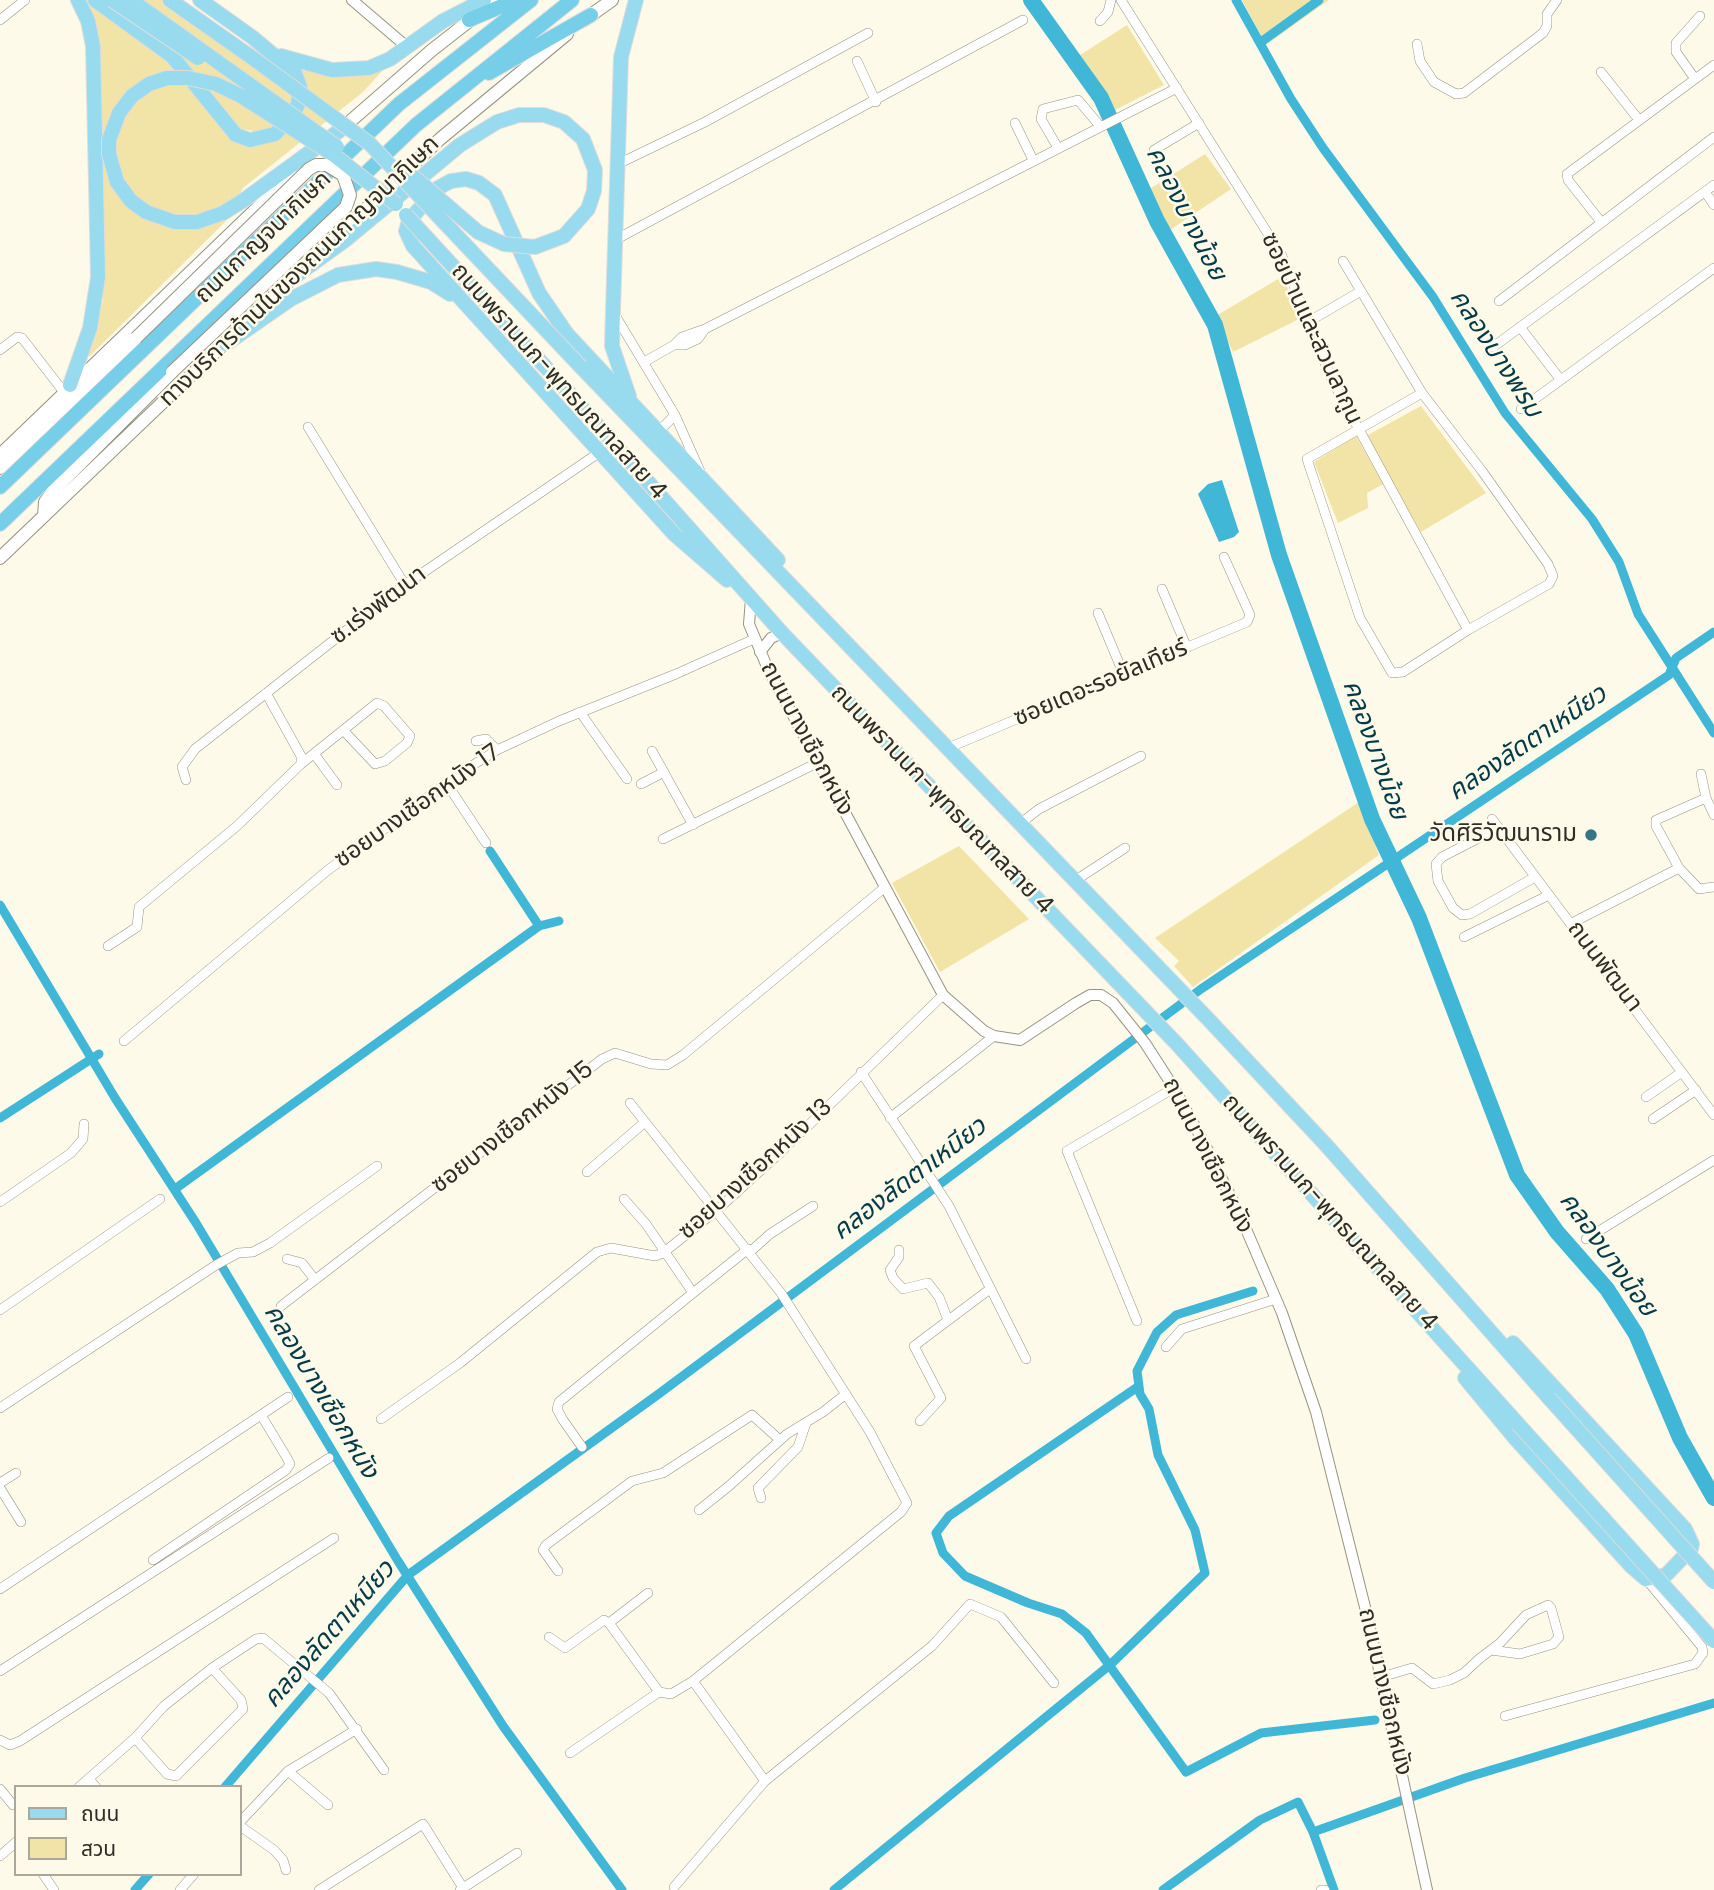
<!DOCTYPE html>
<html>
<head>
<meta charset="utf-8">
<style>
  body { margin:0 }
  #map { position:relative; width:1714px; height:1890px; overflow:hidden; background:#fefae9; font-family:Poppins,"Noto Sans Thai",sans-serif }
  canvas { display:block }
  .legend { position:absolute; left:14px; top:1785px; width:228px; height:91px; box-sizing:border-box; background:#fefae9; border:2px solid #aba89b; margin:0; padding:9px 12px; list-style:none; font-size:21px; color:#2e2d27 }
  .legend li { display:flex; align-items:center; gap:14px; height:35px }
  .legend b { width:35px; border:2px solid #aba89b }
</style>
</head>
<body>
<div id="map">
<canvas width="1714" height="1890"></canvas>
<ul class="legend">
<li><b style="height:9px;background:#98daee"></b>ถนน</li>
<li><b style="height:19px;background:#f2e3a6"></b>สวน</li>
</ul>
</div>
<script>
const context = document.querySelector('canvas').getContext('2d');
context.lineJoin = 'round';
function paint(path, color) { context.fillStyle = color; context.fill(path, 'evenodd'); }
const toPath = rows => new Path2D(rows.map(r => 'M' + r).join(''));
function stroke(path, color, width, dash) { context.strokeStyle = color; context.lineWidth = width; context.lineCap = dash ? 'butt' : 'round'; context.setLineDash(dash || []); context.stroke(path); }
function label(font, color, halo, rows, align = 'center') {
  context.font = font + ' Poppins,"Noto Sans Thai",sans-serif'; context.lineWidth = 5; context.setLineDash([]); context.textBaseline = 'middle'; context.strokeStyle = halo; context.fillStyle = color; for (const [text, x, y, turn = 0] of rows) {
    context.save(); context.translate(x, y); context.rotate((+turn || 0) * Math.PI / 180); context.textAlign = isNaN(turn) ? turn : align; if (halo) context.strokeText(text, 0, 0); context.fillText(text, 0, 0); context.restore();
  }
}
const green = toPath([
  [83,0,90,0,164,52,245,142,265,144,291,124,306,101,300,70,345,74,384,69,363,92,243,188,225,222,89,357,87,354,103,300,99,96],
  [120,0,179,0,292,87,292,102,278,124,265,133,241,129,168,39],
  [1242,0,1329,0,1266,45],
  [1127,25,1164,85,1115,110,1077,57],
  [1205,154,1231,189,1167,232,1148,190],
  [1283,276,1299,319,1233,352,1216,316],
  [1421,406,1486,493,1421,532,1366,436],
  [1356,436,1383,484,1367,493,1368,508,1338,523,1314,462],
  [1359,802,1379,855,1193,987,1174,966,1179,961,1155,938],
  [959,846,1029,919,940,972,892,883]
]);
const water = toPath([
  [1222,480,1239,532,1234,537,1219,542,1198,494,1208,484]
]);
const canal = toPath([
  [1236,0,1291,99,1323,148,1433,297,1505,413,1592,519,1619,562,1638,614,1714,733],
  [1261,42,1319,0],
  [490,851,539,926],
  [0,905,115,1098,196,1223,398,1561,503,1726,622,1890],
  [0,1118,99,1054],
  [175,1189,539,926,559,921],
  [1139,1386,949,1516,936,1533,943,1553,965,1576,1028,1603,1062,1614,1086,1633,1186,1772,1261,1733,1375,1720],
  [225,1787,408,1575,660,1393,1201,989,1669,675,1676,658,1714,632],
  [1313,1832,1334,1890],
  [135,1890,149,1874],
  [834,1890,1111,1664,1205,1573,1195,1530,1158,1455,1149,1409,1140,1394,1137,1371,1157,1332,1176,1315,1253,1291],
  [1163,1890,1260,1820,1298,1802,1313,1832,1465,1778,1714,1703]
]);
const river = toPath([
  [1031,0,1101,98,1157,221,1215,325,1279,555,1372,819,1419,918,1517,1175,1557,1232,1607,1289,1636,1334,1680,1438,1714,1498]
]);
const minor = toPath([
  [1121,0,1282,256,1331,378,1468,630],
  [0,20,25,0],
  [1100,21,1108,12,1111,0],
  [1417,44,1420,61,1434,82,1456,94,1464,93,1543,33,1547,26,1547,14,1557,0],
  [857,61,876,102],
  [1601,72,1639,120],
  [1695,79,1676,52,1676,43,1700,16],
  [1015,123,1033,160],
  [1058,148,1041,119,1043,109,1078,100,1100,126],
  [1154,150,1199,123],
  [618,164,705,122,868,33],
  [1705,192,1714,205],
  [1601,222,1568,180,1567,174,1714,65],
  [615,240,1023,20],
  [1361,291,1422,393,1482,471,1548,564,1553,576,1549,584,1468,630,1403,672,1392,673,1360,618,1307,459,1422,393],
  [1499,301,1714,137],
  [615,315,675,415,700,471],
  [1308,322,1361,291,1343,261],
  [1520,327,1560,379],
  [674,345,685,345,698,339,705,329],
  [1493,347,1714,185],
  [0,350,17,337,22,338,63,391],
  [644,362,674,345,682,337,705,329,1177,88],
  [1521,409,1714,268],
  [308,427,405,585],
  [658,432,675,415],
  [1162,589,1187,648],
  [1098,613,1124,675],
  [580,712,627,779],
  [476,741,486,739,497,750],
  [948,748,1247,622,1250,615,1247,608,1224,557],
  [652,751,693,825],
  [315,755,337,785],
  [301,764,377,703,384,706,410,736,407,743,385,761,375,764,344,731],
  [1701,774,1706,798,1714,815],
  [186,780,182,767,195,749,399,589,600,452],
  [447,784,486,843],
  [641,784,664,772],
  [1492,819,1714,1115],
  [1021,823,1039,809,1141,756],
  [1498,828,1442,857,1436,864,1438,881,1453,908,1462,915,1470,914,1535,877],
  [663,839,819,762],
  [1679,868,1656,826,1656,820,1706,798],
  [1076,880,1125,848],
  [1572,923,1679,868,1699,889,1714,887],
  [1464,937,1549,895],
  [108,946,137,927,139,907,237,826,301,764,301,756,266,693],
  [124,1041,328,870,465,770,497,750,559,721,676,674,754,639],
  [861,1072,949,1206,1026,1359],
  [1646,1097,1682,1072],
  [890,1118,994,1036],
  [1653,1119,1696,1090],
  [587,1172,645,1122],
  [0,1202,71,1153,83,1139,84,1124],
  [1586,1239,1714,1160],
  [899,1250,899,1257,890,1270,893,1278,903,1289,928,1283,939,1297,948,1320],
  [751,1251,770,1234,813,1206],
  [287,1259,302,1263,315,1280],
  [693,1293,748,1249],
  [281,1306,602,1059,615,1053,651,1064,667,1065,683,1055,884,888],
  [0,1310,160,1199],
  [1137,1321,1067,1151,1174,1088],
  [1166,1347,1182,1329,1276,1299],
  [0,1408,216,1265,238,1253,253,1252,270,1243,377,1166],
  [381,1419,460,1363,597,1252,611,1248,655,1256,663,1253,717,1210,782,1151,943,995],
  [920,1421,941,1398,914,1346,990,1289],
  [582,1447,563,1420,557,1409,559,1402,693,1293,646,1224,624,1199],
  [0,1483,16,1473],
  [0,1488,21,1522],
  [761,1498,758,1488,798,1447,806,1423],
  [699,1510,729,1486,787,1434,823,1412,846,1394],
  [153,1560,286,1470,290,1464,287,1458,261,1415],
  [558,1571,543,1550,546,1545,632,1481,663,1473,752,1415,780,1440],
  [0,1589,288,1397],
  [609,1623,659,1692,671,1694,693,1681,901,1512,907,1503,870,1432,781,1293,630,1103],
  [549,1637,565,1648,604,1620,609,1623,648,1593],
  [0,1671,329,1458],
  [1381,1677,1412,1668,1433,1684,1450,1680,1464,1673,1479,1659,1496,1646,1500,1643,1526,1615,1548,1605,1551,1608,1559,1637,1553,1644,1520,1654,1491,1650],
  [693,1681,765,1781,932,1646,970,1604,1001,1617,1054,1683],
  [1505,1716,1695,1664,1703,1653,1702,1647,1646,1579],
  [135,1738,167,1774,176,1776,243,1709,241,1700,212,1668],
  [0,1740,10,1745,20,1741,334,1538],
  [570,1753,659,1692],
  [288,1771,328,1805],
  [89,1779,96,1787],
  [79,1787,135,1738,164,1706,212,1668,256,1639,263,1638,329,1693,384,1770],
  [0,1789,13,1805],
  [240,1822,288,1771,357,1729],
  [240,1826,274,1850,283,1860,286,1870],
  [0,1856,16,1842],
  [43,1874,54,1890],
  [674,1887,765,1781],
  [180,1890,194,1874],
  [319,1890,423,1824,463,1888],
  [460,1890,517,1853],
  [1321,1890,1325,1890]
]);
const tertiary = toPath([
  [352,0,407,47],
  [751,599,749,624,768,669,943,995,984,1031,994,1036,1020,1040,1076,1003,1090,995,1101,995,1113,1003,1145,1043,1174,1088,1203,1141,1240,1215,1282,1313,1316,1412,1368,1619,1427,1890],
  [760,652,771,638,782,633]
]);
const secondary = toPath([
  [584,20,612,0],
  [338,132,432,50,496,0],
  [318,254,440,139,567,34],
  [0,455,304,163],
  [0,468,136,338],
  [44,516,45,502,53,491,172,372],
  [0,558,300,271]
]);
const primary = toPath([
  [95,0,172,56,236,135,250,140,275,134,293,115,298,104,300,87,295,73,252,37,200,0],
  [170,0,254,59],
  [281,56,332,70,369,68,390,59,443,21,484,0],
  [117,182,131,201,146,212,175,222,197,222,223,213,244,200,339,131],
  [294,277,344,241,460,145,497,122,519,115,544,115,564,122,583,139],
  [226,344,291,299,338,275,376,269,397,272,431,282,450,294],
  [581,367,1209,1020,1327,1146,1549,1398],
  [70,385,90,328,98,277,93,46,88,21,78,0],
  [562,385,782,633,1177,1044,1518,1424],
  [629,396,612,346,613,310,621,57,636,0],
  [727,580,674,534,413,246,406,231,409,221,436,189,451,181,466,179,479,183,495,195,539,293,567,334,778,560],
  [1465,1378,1514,1437,1632,1567,1646,1579,1666,1575,1691,1549,1692,1544,1685,1529,1513,1343]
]);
const trunk = toPath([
  [469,20,516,0],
  [489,73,591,15],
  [0,487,399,104,531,0],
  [0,524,416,125,572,0]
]);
const secondaryBridge = toPath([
  [136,338,309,169,316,165,327,165,343,175,350,195,346,207,172,372]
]);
const primaryBridge = toPath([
  [112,0,198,58],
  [131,0,337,147],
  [254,59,370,144,581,367],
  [413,176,478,232,504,244,535,247,564,236,588,209,594,191,595,170,583,139],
  [117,182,109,154,109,140,119,113,132,96,149,84,167,78,188,78,216,84,241,96,334,155,396,204],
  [406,215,562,385],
  [1549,1398,1714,1582],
  [1518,1424,1714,1641]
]);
const markers = [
  [1591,835,7,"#357588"]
];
const streetNames = [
  ["ถนนกาญจนาภิเษก",264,238,-44],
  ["ทางบริการด้านในของถนนกาญจนาภิเษก",300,272,-44],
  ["ซอยบ้านและสวนลากูน",1311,329,65],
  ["ถนนพรานนก-พุทธมณฑลสาย 4",558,382,48],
  ["ซ.เร่งพัฒนา",379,606,-37],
  ["ซอยเดอะรอยัลเทียร์",1101,684,-23],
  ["ถนนบางเชือกหนัง",806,739,62],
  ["ถนนพรานนก-พุทธมณฑลสาย 4",941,800,46],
  ["ซอยบางเชือกหนัง 17",418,807,-35],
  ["ถนนพัฒนา",1604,967,53],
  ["ซอยบางเชือกหนัง 15",513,1128,-38],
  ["ถนนบางเชือกหนัง",1207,1156,63],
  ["ซอยบางเชือกหนัง 13",756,1170,-42],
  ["ถนนพรานนก-พุทธมณฑลสาย 4",1329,1213,48],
  ["ถนนบางเชือกหนัง",1384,1692,77]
];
const poiNames = [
  ["วัดศิริวัฒนาราม",1577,835]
];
const waterNames = [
  ["คลองบางน้อย",1185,214,63],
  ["คลองบางพรม",1495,354,57],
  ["คลองลัดตาเหนียว",1528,744,-34],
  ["คลองบางน้อย",1374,750,70],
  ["คลองลัดตาเหนียว",910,1180,-37],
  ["คลองบางน้อย",1607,1255,54],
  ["คลองบางเชือกหนัง",320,1392,59],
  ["คลองลัดตาเหนียว",330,1635,-49]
];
paint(green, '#f2e3a6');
paint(water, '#41b7d8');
stroke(canal, '#41b7d8', 9);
stroke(river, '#41b7d8', 16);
stroke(minor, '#979484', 10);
stroke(tertiary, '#979484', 12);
stroke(secondary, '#979484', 14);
stroke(primary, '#dedddc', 16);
stroke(trunk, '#dedddc', 16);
stroke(minor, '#fff', 9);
stroke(tertiary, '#fff', 10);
stroke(secondary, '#fff', 12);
stroke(primary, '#98daee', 14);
stroke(trunk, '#76cee8', 14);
stroke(secondaryBridge, '#979484', 14, []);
stroke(primaryBridge, '#dedddc', 16, []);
stroke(secondaryBridge, '#fff', 12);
stroke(primaryBridge, '#98daee', 14);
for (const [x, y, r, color] of markers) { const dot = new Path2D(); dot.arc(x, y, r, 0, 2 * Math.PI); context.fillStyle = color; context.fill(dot); stroke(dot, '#fefae9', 2.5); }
label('24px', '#2e2d27', '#fefae9', streetNames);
label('24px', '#2e2d27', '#fefae9', poiNames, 'right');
label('italic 26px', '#043b49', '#fefae9', waterNames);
</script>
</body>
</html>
